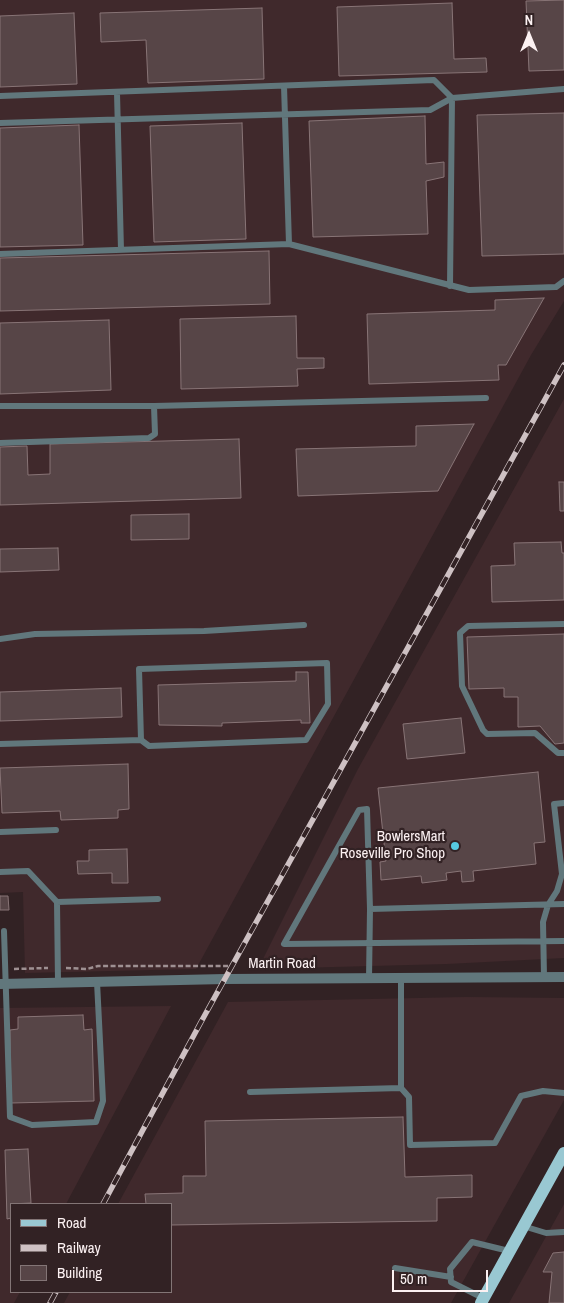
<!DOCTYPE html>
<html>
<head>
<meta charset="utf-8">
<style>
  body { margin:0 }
  #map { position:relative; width:564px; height:1303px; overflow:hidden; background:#322224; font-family:"Archivo Narrow",sans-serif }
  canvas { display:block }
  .legend { position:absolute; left:10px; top:1203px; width:162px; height:90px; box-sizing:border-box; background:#322224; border:1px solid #837576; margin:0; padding:6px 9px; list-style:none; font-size:15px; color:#fcf1f2 }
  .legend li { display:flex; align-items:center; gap:10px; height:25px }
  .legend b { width:25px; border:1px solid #837576 }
  .north { position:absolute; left:504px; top:10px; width:50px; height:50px; -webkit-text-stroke:4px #322224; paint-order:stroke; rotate:0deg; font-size:14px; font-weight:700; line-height:20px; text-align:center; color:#fcf1f2 }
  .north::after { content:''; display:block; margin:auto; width:18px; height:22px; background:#fcf1f2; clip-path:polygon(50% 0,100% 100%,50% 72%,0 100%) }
  .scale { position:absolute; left:392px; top:1270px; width:96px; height:22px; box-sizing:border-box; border:2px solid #fcf1f2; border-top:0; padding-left:6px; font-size:15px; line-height:18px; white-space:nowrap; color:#fcf1f2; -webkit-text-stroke:4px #322224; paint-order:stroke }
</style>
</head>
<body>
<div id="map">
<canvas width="564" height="1303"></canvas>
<ul class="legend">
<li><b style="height:6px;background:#99c8d2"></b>Road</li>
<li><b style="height:6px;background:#cec1c3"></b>Railway</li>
<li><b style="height:14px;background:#574547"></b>Building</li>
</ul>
<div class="north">N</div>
<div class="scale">50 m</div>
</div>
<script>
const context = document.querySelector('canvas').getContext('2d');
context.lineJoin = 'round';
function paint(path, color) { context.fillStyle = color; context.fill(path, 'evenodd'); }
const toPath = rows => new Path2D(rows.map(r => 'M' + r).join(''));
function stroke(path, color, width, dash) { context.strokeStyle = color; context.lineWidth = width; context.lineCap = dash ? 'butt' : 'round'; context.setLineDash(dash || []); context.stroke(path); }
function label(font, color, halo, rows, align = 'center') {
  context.font = font + ' "Archivo Narrow",sans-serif'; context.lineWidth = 4.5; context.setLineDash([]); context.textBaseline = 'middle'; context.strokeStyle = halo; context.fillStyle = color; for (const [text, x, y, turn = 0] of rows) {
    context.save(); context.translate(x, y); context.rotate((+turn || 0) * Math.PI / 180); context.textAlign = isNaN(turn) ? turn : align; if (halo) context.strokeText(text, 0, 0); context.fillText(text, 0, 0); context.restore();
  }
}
const built = toPath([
  [0,0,564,0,564,301,531,355,196,969,25,973,23,892,0,893],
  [564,399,564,958,447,964,258,969,358,769],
  [466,997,564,998,564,1100,451,1303,64,1303,70,1292,171,1292,171,1204,118,1204,228,1002],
  [171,1006,66,1204,11,1204,11,1292,20,1292,14,1303,0,1303,0,1008],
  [564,1204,564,1303,509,1303,558,1215]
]);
const building = toPath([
  [564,0,564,70,529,71,526,1,564,0],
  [452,3,454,59,486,58,487,72,339,76,337,7,452,3],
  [262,8,264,79,148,83,146,40,101,42,100,13,262,8],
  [74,13,77,84,0,87,0,16,74,13],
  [564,113,564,254,482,256,477,115,564,113],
  [425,116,426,164,444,162,444,177,426,181,428,234,313,237,309,121,425,116],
  [242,123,246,239,154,242,150,126,242,123],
  [79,125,83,245,0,247,0,128,79,125],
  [269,251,270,304,0,311,0,258,269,251],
  [544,298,506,365,498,365,499,380,369,384,367,314,495,310,495,300,544,298],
  [296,316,297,358,324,358,324,368,297,369,298,386,181,389,180,319,296,316],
  [109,320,111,390,0,394,0,323,109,320],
  [474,424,438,491,298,496,296,449,416,446,416,426,474,424],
  [239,439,241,498,0,505,0,447,27,446,28,475,50,474,50,444,239,439],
  [559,482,564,482,564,511,560,511,559,482],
  [189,514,189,539,131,540,131,515,189,514],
  [561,542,562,553,564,553,564,600,492,602,491,566,515,565,514,543,561,542],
  [58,548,59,570,0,572,0,549,58,548],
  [564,634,564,743,555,744,540,726,518,727,518,697,504,697,504,688,469,689,467,637,564,634],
  [296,672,308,672,310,723,301,723,301,720,222,723,222,726,159,725,158,685,296,681,296,672],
  [121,688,122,717,0,721,0,692,121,688],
  [461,718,465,753,407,759,403,724,461,718],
  [128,764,129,809,118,810,118,818,61,820,60,811,2,813,0,768,128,764],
  [538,772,545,842,534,843,536,864,473,871,474,881,462,882,461,871,446,873,447,880,422,883,421,876,381,880,380,862,386,861,378,788,538,772],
  [127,849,128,883,112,883,112,873,78,874,77,861,89,861,89,850,127,849],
  [0,896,8,896,9,910,0,910,0,896],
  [83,1015,84,1030,92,1029,94,1101,11,1103,10,1030,18,1029,18,1017,83,1015],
  [403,1117,405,1177,472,1175,472,1197,437,1198,437,1221,171,1225,171,1204,146,1204,145,1194,183,1193,183,1176,206,1176,205,1121,403,1117],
  [28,1149,31,1203,11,1204,11,1218,7,1219,5,1150,28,1149],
  [564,1252,564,1303,549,1303,552,1272,543,1272,553,1253,564,1252]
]);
const path = toPath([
  [66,968,87,969,98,966,232,966],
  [14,969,48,968]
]);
const service = toPath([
  [284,86,289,244],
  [117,93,121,250],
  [0,96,434,80,452,98,430,110,0,123],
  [0,254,289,244,469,290,556,287,564,281],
  [450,286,452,98,564,89],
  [0,406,154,406,486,398],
  [0,443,149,438,155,434,154,406],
  [564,624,468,626,460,633,462,686,483,730,487,734,535,733,558,753,564,753],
  [0,639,35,634,204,631,304,625],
  [0,744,141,740,149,746,306,740,328,704,327,663,139,669,141,740],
  [0,832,56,830],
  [0,872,28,871,57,902,58,982],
  [57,902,158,899],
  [370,909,367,809,359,810,284,944,564,941],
  [4,931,10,1117,32,1125,96,1122,103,1101,97,982],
  [544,977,543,922,548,905,557,891,562,874,554,804,564,803],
  [369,979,370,909,564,904],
  [401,1088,409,1097,410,1145,495,1143,521,1096,543,1091,564,1093],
  [250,1092,401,1088,401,979],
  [523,1226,546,1233,564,1232],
  [395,1268,451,1277],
  [483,1298,451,1282,450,1269,472,1242,509,1251]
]);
const tertiary = toPath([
  [0,984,225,979,564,977]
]);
const primary = toPath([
  [481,1303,564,1153]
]);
const rail = toPath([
  [103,1204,201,1022,564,365],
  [50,1303,56,1292]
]);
const markers = [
  [455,846,5,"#56c9e0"]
];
const poiNames = [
  ["BowlersMart",445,837],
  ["Roseville Pro Shop",445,854]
];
const streetNames = [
  ["Martin Road",282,964]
];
paint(built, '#40292c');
paint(building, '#574547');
stroke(building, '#887476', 1);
stroke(path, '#9e9092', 2.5, [5, 2.5]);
stroke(service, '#61777c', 6);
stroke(tertiary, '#61777c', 10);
stroke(primary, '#99c8d2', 12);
stroke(rail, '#cec1c3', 5.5);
stroke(rail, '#322224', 4, [11]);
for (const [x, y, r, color] of markers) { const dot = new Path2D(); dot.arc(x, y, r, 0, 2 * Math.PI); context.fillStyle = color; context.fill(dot); stroke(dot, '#322224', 2); }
label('15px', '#fcf1f2', '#322224', poiNames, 'right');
label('15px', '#fcf1f2', '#322224', streetNames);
</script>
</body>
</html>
